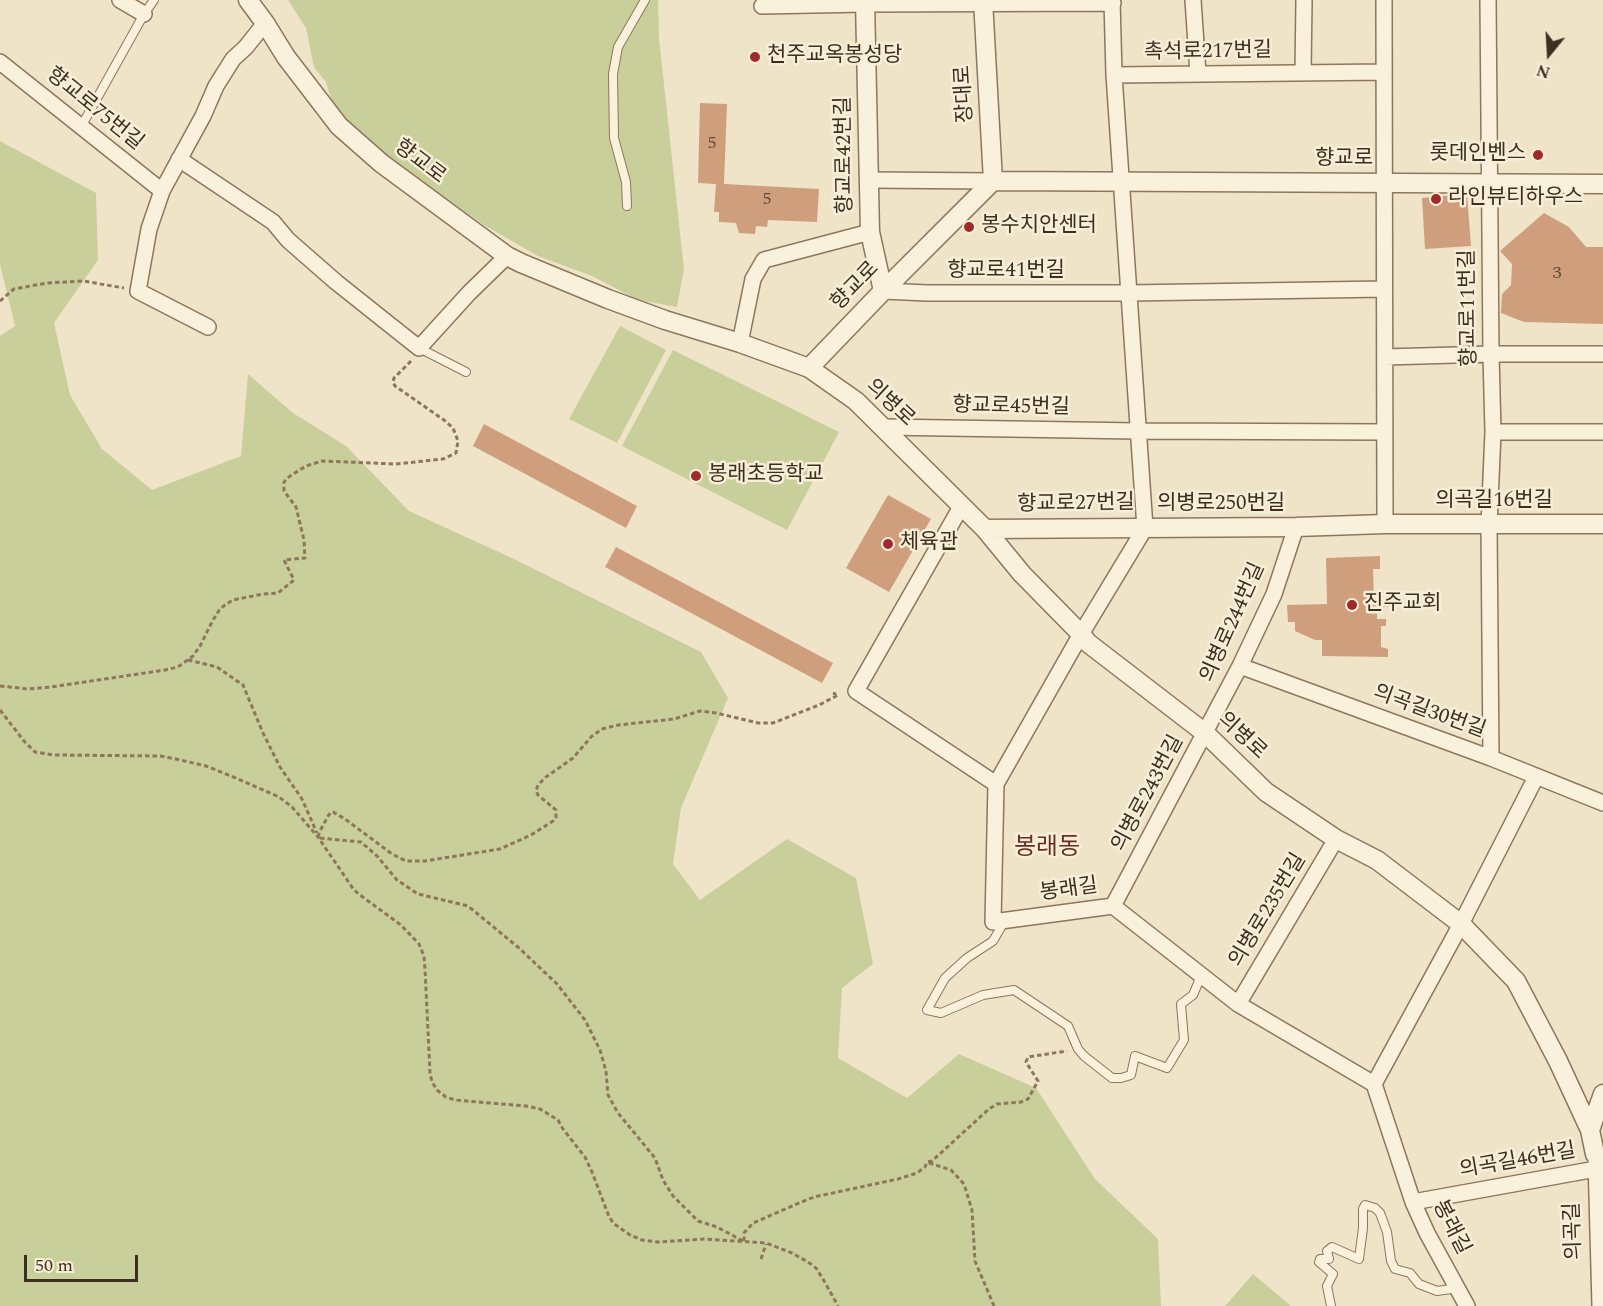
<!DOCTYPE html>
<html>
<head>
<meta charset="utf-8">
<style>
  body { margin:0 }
  #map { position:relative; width:1603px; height:1306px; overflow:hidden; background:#f0e4c8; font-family:Spectral,serif }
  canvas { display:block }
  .north { position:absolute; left:1519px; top:24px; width:60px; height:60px; -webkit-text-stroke:4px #f7eed8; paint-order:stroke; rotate:198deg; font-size:16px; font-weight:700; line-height:24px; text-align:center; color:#3d2e20 }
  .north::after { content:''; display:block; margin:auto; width:21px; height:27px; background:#3d2e20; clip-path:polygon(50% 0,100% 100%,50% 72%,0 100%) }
  .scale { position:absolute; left:24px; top:1255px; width:114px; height:27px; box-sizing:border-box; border:3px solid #3d2e20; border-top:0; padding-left:8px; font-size:18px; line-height:21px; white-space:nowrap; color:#3d2e20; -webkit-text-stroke:4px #f7eed8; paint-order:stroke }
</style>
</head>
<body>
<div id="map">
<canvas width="1603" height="1306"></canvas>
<div class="north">N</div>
<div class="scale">50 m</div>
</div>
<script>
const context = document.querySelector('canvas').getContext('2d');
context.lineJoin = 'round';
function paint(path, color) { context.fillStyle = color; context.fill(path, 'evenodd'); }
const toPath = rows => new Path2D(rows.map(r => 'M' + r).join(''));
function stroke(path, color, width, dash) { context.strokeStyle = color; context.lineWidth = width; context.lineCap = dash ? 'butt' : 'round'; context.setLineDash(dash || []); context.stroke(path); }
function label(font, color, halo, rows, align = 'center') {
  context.font = font + ' Spectral,"Noto Sans KR",serif'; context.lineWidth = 5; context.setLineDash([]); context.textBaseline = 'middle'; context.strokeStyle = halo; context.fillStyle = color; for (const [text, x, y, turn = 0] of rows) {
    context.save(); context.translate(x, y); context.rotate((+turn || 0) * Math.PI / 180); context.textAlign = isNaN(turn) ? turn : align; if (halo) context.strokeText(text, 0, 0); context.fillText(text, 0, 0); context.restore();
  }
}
const green = toPath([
  [288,0,658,0,659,38,684,269,677,307,638,300,592,276,538,256,484,225,396,162,357,132,333,107,326,82,314,67,306,28],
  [0,141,96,193,98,260,54,323,70,395,102,449,152,490,241,456,248,374,293,413,346,446,409,511,514,559,701,652,728,698,681,808,673,864,700,900,787,839,856,878,873,964,842,988,838,1058,907,1098,959,1054,1036,1088,1095,1179,1158,1239,1161,1306,0,1306,0,336,15,326,0,264],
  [620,326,666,350,617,443,569,419],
  [673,350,839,432,787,530,622,446],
  [1253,1274,1291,1306,1225,1306]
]);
const building = toPath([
  [700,103,727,104,724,184,819,189,817,222,768,220,767,227,756,226,755,234,739,233,736,223,719,222,719,212,714,212,716,184,698,183],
  [1467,194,1471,246,1425,249,1422,198],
  [1544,213,1569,227,1586,247,1603,247,1603,324,1524,322,1501,313,1502,294,1511,285,1512,264,1500,251],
  [484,424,637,506,626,528,473,446],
  [888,495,931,519,889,592,846,568],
  [616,547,833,663,822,683,605,567],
  [1380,556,1380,569,1373,569,1374,601,1389,600,1389,607,1377,607,1377,619,1386,619,1386,626,1381,626,1381,647,1388,649,1388,657,1322,656,1322,640,1315,640,1295,631,1295,622,1288,622,1287,605,1327,604,1326,558]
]);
const path = toPath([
  [0,301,14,289,47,283,83,281,124,288],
  [188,660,217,667,243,685,263,733,280,767,302,799,317,833],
  [0,686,28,689,51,687,165,670,178,667,193,656,200,646,213,620,220,609,225,605,233,600,263,594,278,593,294,580,284,560,305,558,304,540,296,507,284,491,284,482,290,476,306,466,322,461,396,464,443,459,456,453,458,441,453,428,444,420,395,386,393,382,394,378,413,359],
  [0,710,24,741,35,752,54,755,160,756,176,759,206,766,231,776,279,797,292,807,318,837,354,890,364,898,401,925,419,944,424,956,425,969,430,1073,432,1082,437,1090,446,1097,455,1100,526,1106,540,1109,558,1120,563,1129,585,1157,592,1172,608,1214,613,1223,630,1235,642,1240,658,1242,705,1239,766,1243,792,1253,808,1262,816,1268,823,1279,838,1306],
  [318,837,320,831,328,816,331,812,333,812,345,819,392,854,406,861,425,861,500,849,531,835,553,821,556,817,556,810,538,795,536,791,538,785,546,777,573,758,592,736,602,729,618,725,674,719,700,711,716,713,758,723,773,723,819,705,838,695,833,693],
  [320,838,361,842,377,856,397,880,418,894,468,906,519,948,557,984,585,1020,600,1050,606,1071,608,1095,618,1113,655,1158,663,1180,673,1196,698,1221,717,1227,743,1241],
  [929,1163,951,1170,964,1184,972,1210,975,1261,994,1306],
  [744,1241,744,1233,753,1223,799,1203,814,1197,898,1179,917,1173,925,1167,927,1162,932,1161,989,1109,997,1104,1021,1102,1028,1099,1038,1081,1026,1062,1028,1057,1067,1051],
  [761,1259,766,1244]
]);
const service = toPath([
  [81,127,144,14,154,0],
  [627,206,626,182,614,138,613,74,618,47,645,0],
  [419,348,466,372],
  [1004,922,993,941,967,958,945,978,927,1010,941,1013,983,995,1014,990,1068,1026,1078,1049,1084,1056,1112,1078,1121,1078,1131,1075,1135,1056,1167,1068,1184,1040,1181,1004,1193,995,1201,976],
  [1331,1306,1327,1286,1333,1274,1319,1262,1320,1259,1329,1259,1327,1251,1332,1247,1359,1259,1363,1228,1363,1209,1365,1205,1375,1208,1380,1213,1387,1232,1391,1261,1395,1269,1410,1273,1419,1284,1437,1291,1458,1288]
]);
const minor = toPath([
  [120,0,144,14],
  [1112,0,1114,75,1145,528,1081,634,996,784,993,922,1113,906,1238,1004,1374,1084,1413,1202,1427,1233,1467,1306],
  [1193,0,1198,74],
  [1384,0,1385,524],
  [1488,0,1491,354,1493,432,1489,525,1491,758],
  [762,6,865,4,1113,3],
  [0,62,162,191],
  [1303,73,1304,0],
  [1114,75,1384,72],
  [179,159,273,222,288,240,336,282,419,348,469,293,507,256],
  [868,180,993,181],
  [883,291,927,293,1129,293,1384,289],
  [208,327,138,291,149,229,162,191,203,116,216,86,233,59,246,47,265,23],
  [740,343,753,279,764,260,870,232],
  [1385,357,1491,354,1603,354],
  [883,427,1138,431,1385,432],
  [1493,432,1603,432],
  [962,505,856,691,996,784],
  [1240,666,1491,758,1603,803],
  [1113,906,1240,666,1274,594,1296,527],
  [1238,1004,1336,839],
  [1374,1084,1461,924,1536,777],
  [1596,1159,1600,1306],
  [1413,1202,1596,1169]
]);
const tertiary = toPath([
  [248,0,265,23,286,57,339,126,381,163,507,256,521,263,608,299,665,320,740,343,809,368,883,291,993,181,1603,184],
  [865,0,870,232,883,291],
  [983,0,993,181],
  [809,368,856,401,985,529,1022,574,1081,634,1088,643,1205,733,1266,792,1336,839,1377,860,1461,924,1516,981,1558,1061,1590,1130,1595,1154,1603,1157],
  [985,529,1296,527,1385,524,1603,524],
  [1590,1130,1603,1094]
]);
const markers = [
  [755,57,6,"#9e2a2b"],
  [1538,155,6,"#9e2a2b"],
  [1436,199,6,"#9e2a2b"],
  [969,227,6,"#9e2a2b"],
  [696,476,6,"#9e2a2b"],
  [888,544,6,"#9e2a2b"],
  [1352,605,6,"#9e2a2b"]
];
const numberNames = [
  ["5",712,144],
  ["5",767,200],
  ["3",1557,274]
];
const streetNames = [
  ["촉석로217번길",1208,53,-1],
  ["장대로",966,94,-93],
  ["향교로75번길",94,110,39],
  ["향교로42번길",846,155,-91],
  ["향교로",1344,160],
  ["향교로",419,163,37],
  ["향교로41번길",1006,272],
  ["향교로",856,287,-46],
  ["향교로11번길",1470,308,-91],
  ["의병로",889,404,43],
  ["향교로45번길",1011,408,1],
  ["의곡길16번길",1494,502],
  ["향교로27번길",1076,505,-1],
  ["의병로250번길",1221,505],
  ["의병로244번길",1234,623,-66],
  ["의곡길30번길",1429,713,20],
  ["의병로",1241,737,43],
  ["의병로243번길",1149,794,-62],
  ["봉래길",1069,891,-8],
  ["의병로235번길",1269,911,-59],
  ["의곡길46번길",1518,1162,-10],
  ["봉래길",1450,1228,63],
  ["의곡길",1575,1231,-92]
];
const poiNames = [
  ["천주교옥봉성당",767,57],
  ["롯데인벤스",1526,155,"right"],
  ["라인뷰티하우스",1448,199],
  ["봉수치안센터",981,227],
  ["봉래초등학교",708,476],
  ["체육관",900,544],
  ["진주교회",1364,605]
];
const quarterNames = [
  ["봉래동",1047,849]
];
paint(green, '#c9cf9b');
paint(building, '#cf9f7d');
stroke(service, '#8d765c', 10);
stroke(minor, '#8d765c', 18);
stroke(tertiary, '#8d765c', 21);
stroke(path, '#8d765c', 3, [4.5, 3]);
stroke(service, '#faf1dc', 8);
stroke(minor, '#faf1dc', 15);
stroke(tertiary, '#faf1dc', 18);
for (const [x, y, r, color] of markers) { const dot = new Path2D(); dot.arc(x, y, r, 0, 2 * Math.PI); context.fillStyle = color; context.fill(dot); stroke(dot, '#f7eed8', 2); }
label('18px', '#624a37', null, numberNames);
label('21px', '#3d2e20', '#f7eed8', streetNames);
label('21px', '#3d2e20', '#f7eed8', poiNames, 'left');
label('24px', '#6b2e1e', '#f7eed8', quarterNames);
</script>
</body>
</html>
